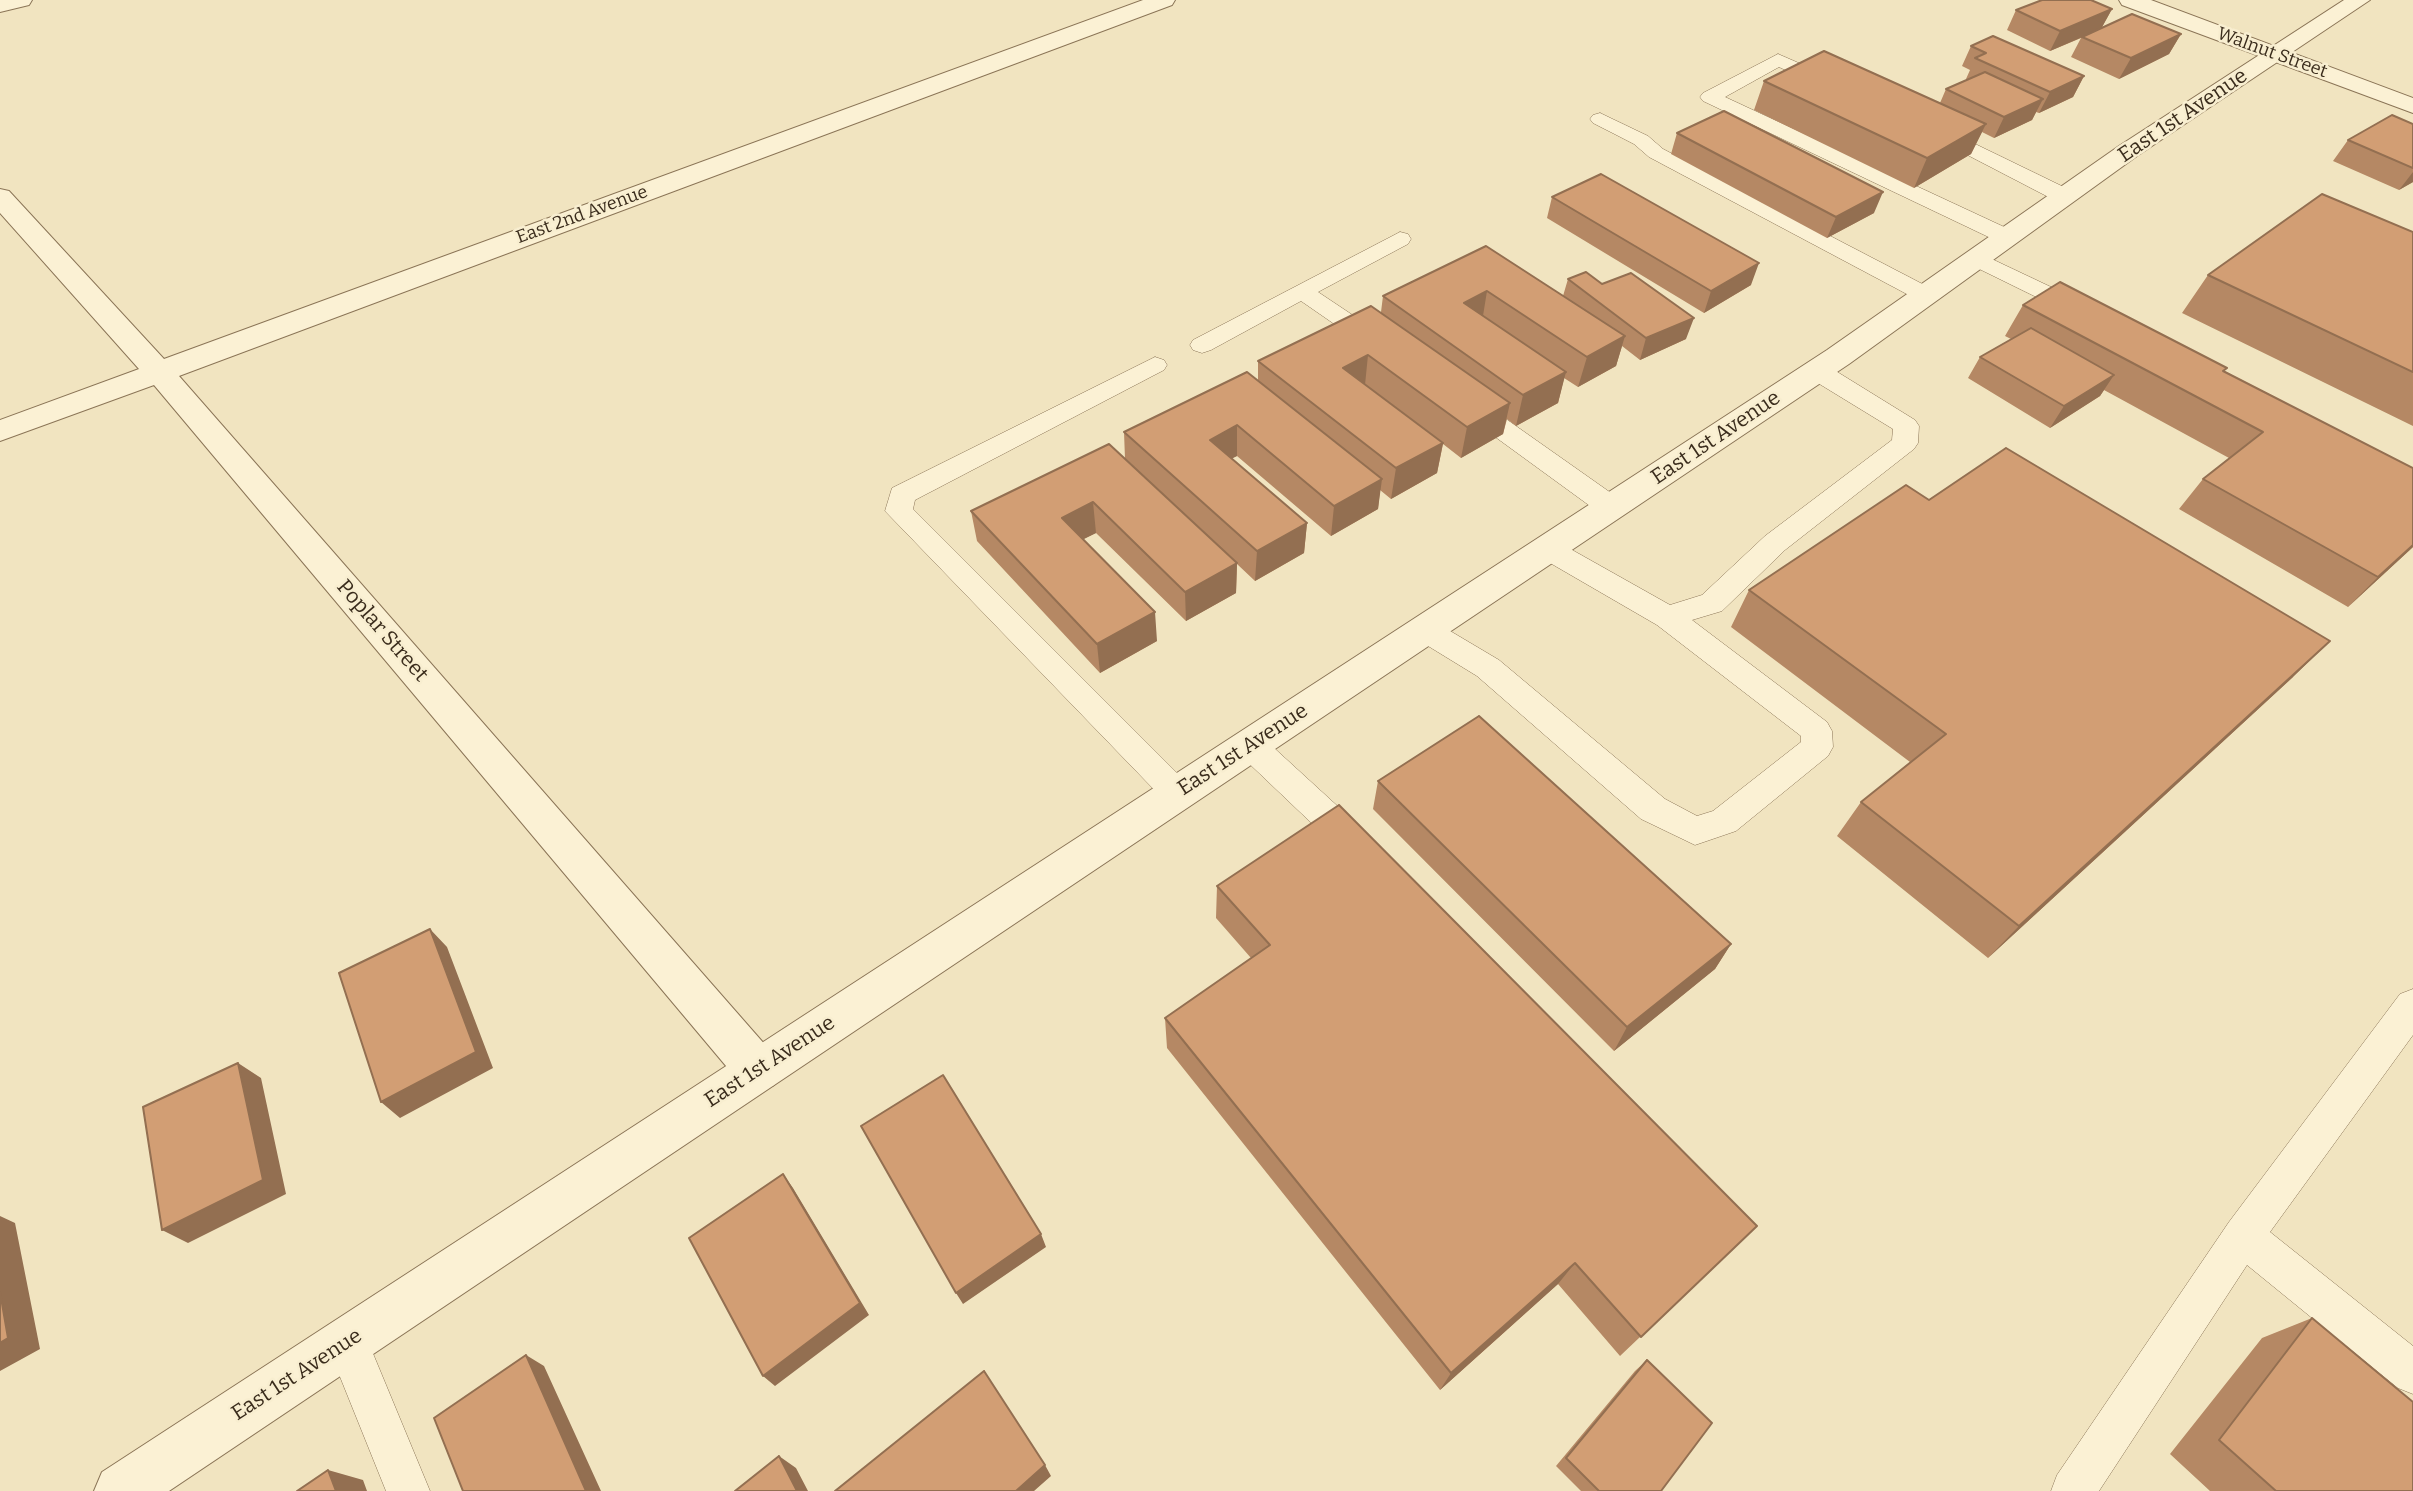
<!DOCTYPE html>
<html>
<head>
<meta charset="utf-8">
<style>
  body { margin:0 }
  canvas { display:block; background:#f1e4c0 }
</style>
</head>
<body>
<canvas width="2413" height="1491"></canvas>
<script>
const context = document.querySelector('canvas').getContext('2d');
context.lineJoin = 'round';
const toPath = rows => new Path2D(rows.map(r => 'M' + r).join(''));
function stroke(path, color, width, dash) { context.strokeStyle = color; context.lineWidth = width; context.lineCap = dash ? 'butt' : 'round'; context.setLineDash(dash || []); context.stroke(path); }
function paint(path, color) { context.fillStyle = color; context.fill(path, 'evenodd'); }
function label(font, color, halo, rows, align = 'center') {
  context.font = font + ' Bitter,serif'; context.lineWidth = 5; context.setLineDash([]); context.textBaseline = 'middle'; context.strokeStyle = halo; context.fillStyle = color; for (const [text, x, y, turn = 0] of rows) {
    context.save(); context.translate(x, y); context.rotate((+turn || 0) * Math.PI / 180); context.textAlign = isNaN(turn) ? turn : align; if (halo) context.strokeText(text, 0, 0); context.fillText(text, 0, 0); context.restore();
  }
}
const service = toPath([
  [1778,54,1840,81,1843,85,1833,91,1826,89,1779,67,1725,97,2015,232,2018,237,2015,242,1999,242,1703,101,1700,97,1703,93,1778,54],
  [1600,113,1648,136,1663,149,1934,290,1938,295,1934,300,1926,302,1918,300,1649,157,1634,144,1593,123,1590,119,1593,115,1600,113],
  [1934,124,2072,191,2075,196,2072,201,2056,201,1927,134,1924,130,1927,126,1934,124],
  [1400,232,1408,234,1411,239,1408,244,1318,292,1387,338,1390,343,1387,348,1378,350,1369,348,1301,301,1211,350,1202,353,1193,350,1190,345,1193,340,1400,232],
  [1977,252,2089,305,2093,310,2089,315,2081,317,2073,315,1969,264,1966,259,1969,254,1977,252],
  [1155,357,1164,360,1167,365,1164,370,915,500,913,509,1188,784,1193,793,1188,802,1177,806,1166,802,885,511,892,488,1155,357],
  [1817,363,1826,365,1915,420,1919,426,1918,443,1914,449,1785,550,1722,611,1692,620,1827,722,1832,731,1833,747,1828,756,1736,831,1695,845,1641,819,1477,676,1415,638,1410,630,1415,622,1425,619,1435,622,1499,660,1665,799,1697,816,1713,811,1801,742,1801,736,1657,625,1538,556,1534,549,1538,542,1548,539,1558,542,1670,605,1702,595,1765,536,1892,440,1893,429,1808,377,1805,371,1808,365,1817,363],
  [1470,398,1479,400,1621,500,1625,507,1621,514,1611,516,1601,514,1461,412,1457,406,1461,400,1470,398],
  [1250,732,1261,736,1368,834,1373,844,1368,854,1356,858,1344,854,1239,754,1234,745,1239,736,1250,732],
  [2413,989,2413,1035,2270,1232,2413,1346,2413,1394,2398,1388,2247,1265,2099,1491,2051,1491,2057,1475,2229,1222,2400,994,2413,989],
  [347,1321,362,1327,430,1491,386,1491,326,1342,332,1327,347,1321]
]);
const minor = toPath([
  [1143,0,1175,0,1172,5,179,376,774,1055,781,1070,774,1085,758,1092,742,1085,154,385,0,441,0,420,139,369,0,213,0,189,9,191,164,359,1143,0],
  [2119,0,2151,0,2413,98,2413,113,2122,5,2119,0]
]);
const tertiary = toPath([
  [0,0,32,0,29,5,0,12,0,0],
  [2344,0,2370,0,2137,156,1849,364,169,1491,94,1491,102,1472,1827,350,2119,146,2344,0]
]);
const wall = toPath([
  [2112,9,2102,27,2181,34,2169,54,2119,79,2071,57,2081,38,2050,51,2007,30,2016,10],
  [1971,46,2084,76,2073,97,2039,113,2036,112,2032,120,1994,138,1982,132,1971,154,1914,188,1754,110,1764,81,1940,103,1946,89,1968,79,1966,79,1970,70,1962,66],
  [2413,124,2413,182,2399,190,2333,161,2348,140],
  [1677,133,1874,213,1827,238,1671,154],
  [1552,197,1751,285,1704,313,1547,218],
  [2413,232,2413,426,2182,313,2208,275],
  [1486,246,1563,296,1568,279,1602,284,1686,339,1640,360,1622,346,1616,366,1578,387,1564,378,1558,403,1516,426,1507,419,1503,434,1461,458,1443,444,1437,473,1391,499,1380,490,1378,509,1331,536,1237,456,1231,458,1307,523,1304,553,1255,581,1237,564,1236,593,1186,621,1096,533,1083,539,1157,641,1100,673,977,541,971,511,1125,459,1124,432,1258,380,1258,361,1381,312,1383,296],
  [2023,305,2227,368,2224,371,2413,468,2413,547,2348,607,2179,509,2203,479,2229,458,2104,390,2100,396,2050,428,1968,378,1980,357,2011,339,2005,336],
  [1929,500,2293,677,1988,958,1837,836,1861,802,1910,762,1731,627,1749,590],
  [1378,781,1731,944,1715,969,1614,1051,1373,809],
  [1217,886,1757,1226,1620,1356,1558,1284,1440,1390,1167,1048,1165,1018,1251,958,1216,918],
  [2312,1318,2413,1491,2210,1491,2170,1454,2262,1338],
  [1647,1360,1661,1491,1581,1491,1556,1466,1635,1371]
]);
const shadedWall = toPath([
  [2112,9,2101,29,2050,51,2060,31],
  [2181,34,2169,54,2119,79,2131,58],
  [2084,76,2073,97,2039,113,2050,92],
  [2043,99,2032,120,1994,138,2004,117],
  [1986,124,1971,154,1914,188,1927,158],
  [2413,172,2413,182,2399,190],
  [1883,192,1874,213,1827,238,1836,217],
  [1759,263,1751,285,1704,313,1711,291],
  [1487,291,1482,322,1464,303],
  [1694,318,1686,339,1640,360,1646,338],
  [1625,336,1616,366,1578,387,1587,357],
  [1368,355,1365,385,1343,368],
  [1566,372,1558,403,1516,426,1523,395],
  [2114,375,2100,396,2050,428,2064,406],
  [1510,403,1503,434,1461,458,1467,427],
  [1237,425,1237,456,1210,470,1210,440],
  [1443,443,1437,473,1391,499,1396,468],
  [1382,479,1378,509,1331,536,1334,506],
  [1093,502,1096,533,1066,548,1062,518],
  [1307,523,1304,553,1255,581,1257,551],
  [2413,545,2413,547,2348,607,2378,577],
  [1237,563,1236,593,1186,621,1185,592],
  [1155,612,1157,641,1100,673,1097,644],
  [2330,641,2293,677,1988,958,2019,926],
  [430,929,447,947,493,1068,400,1118,381,1102],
  [1731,944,1715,969,1614,1051,1627,1027],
  [238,1063,261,1078,286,1194,188,1243,162,1230],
  [783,1174,793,1188,869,1315,775,1386,763,1376],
  [0,1216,15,1223,40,1349,0,1371],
  [1041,1234,1046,1247,963,1304,956,1293],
  [1575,1263,1558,1284,1440,1390,1451,1373],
  [526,1355,544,1366,601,1491,586,1491],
  [779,1456,796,1468,808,1491,797,1491],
  [1045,1465,1051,1476,1034,1491,1016,1491],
  [328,1470,363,1480,367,1491,336,1491]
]);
const building = toPath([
  [2042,0,2091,0,2112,9,2060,31,2016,10,2042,0],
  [2132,14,2181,34,2131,58,2082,37,2132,14],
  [1993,36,2084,76,2050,92,1975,58,1986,53,1971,46,1993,36],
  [1824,51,1986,124,1927,158,1764,81,1824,51],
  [1985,72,2043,99,2004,117,1946,89,1985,72],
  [1724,111,1883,192,1836,217,1677,133,1724,111],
  [2392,115,2413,124,2413,168,2348,140,2392,115],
  [1601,174,1759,263,1711,291,1552,197,1601,174],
  [2322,194,2413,232,2413,372,2208,275,2322,194],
  [1486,246,1625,336,1587,357,1487,291,1464,303,1566,372,1523,395,1383,296,1486,246],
  [1586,272,1602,284,1631,273,1694,318,1646,338,1568,279,1586,272],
  [2060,282,2227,368,2223,371,2413,468,2413,545,2378,577,2203,479,2263,432,2023,305,2060,282],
  [1371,306,1510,403,1467,427,1368,355,1343,368,1443,443,1396,468,1258,361,1371,306],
  [2031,328,2114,375,2064,406,1980,357,2031,328],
  [1247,372,1382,479,1334,506,1237,425,1210,440,1307,523,1257,551,1124,432,1247,372],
  [1109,444,1237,563,1185,592,1093,502,1062,518,1155,612,1097,644,971,511,1109,444],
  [2006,448,2330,641,2019,926,1861,802,1946,734,1749,590,1906,485,1929,500,2006,448],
  [1479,716,1731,944,1627,1027,1378,781,1479,716],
  [1339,805,1757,1226,1641,1337,1575,1263,1451,1373,1165,1018,1270,945,1217,886,1339,805],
  [430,929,476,1052,381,1102,339,973,430,929],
  [238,1063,263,1180,162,1230,143,1107,238,1063],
  [943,1075,1041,1234,956,1293,861,1126,943,1075],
  [783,1174,860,1303,763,1376,689,1238,783,1174],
  [0,1292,8,1338,0,1343,0,1292],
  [2312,1318,2413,1402,2413,1491,2276,1491,2219,1440,2312,1318],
  [526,1355,586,1491,463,1491,434,1418,526,1355],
  [1647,1360,1712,1423,1661,1491,1599,1491,1566,1458,1647,1360],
  [984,1371,1045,1465,1016,1491,835,1491,984,1371],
  [779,1456,797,1491,735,1491,779,1456],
  [328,1470,336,1491,297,1491,328,1470]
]);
const farStreetnames = [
  ["Walnut Street",2272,53,20],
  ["East 2nd Avenue",582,215,-20]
];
const streetNames = [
  ["East 1st Avenue",2183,116,-34],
  ["East 1st Avenue",1716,438,-34],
  ["Poplar Street",382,631,49],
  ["East 1st Avenue",1243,750,-33],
  ["East 1st Avenue",770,1062,-33],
  ["East 1st Avenue",297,1375,-33]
];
stroke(service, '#8b7557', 1);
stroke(minor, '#8b7557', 2);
stroke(tertiary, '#8b7557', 2);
paint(service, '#fbf1d4');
paint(minor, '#fbf1d4');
paint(tertiary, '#fbf1d4');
paint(wall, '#b58864');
paint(shadedWall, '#936f51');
paint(building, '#d29e74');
stroke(building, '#936f51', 2);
label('18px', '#3a2c1c', '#f8eed0', farStreetnames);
label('21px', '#3a2c1c', '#f8eed0', streetNames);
</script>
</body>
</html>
